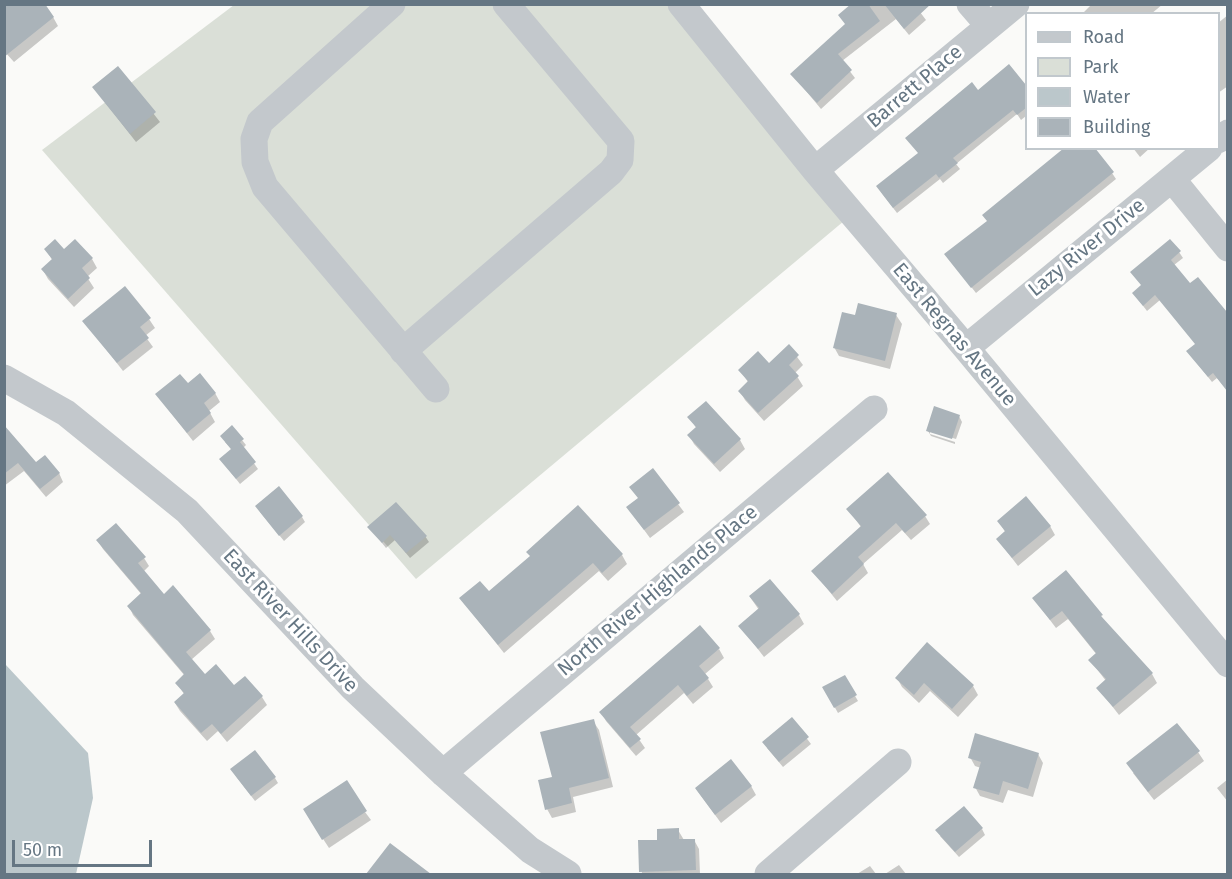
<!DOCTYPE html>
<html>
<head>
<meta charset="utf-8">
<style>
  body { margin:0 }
  #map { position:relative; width:1232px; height:879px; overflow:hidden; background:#fafaf8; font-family:"Fira Sans",sans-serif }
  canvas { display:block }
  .frame { position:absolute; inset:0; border:6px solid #657683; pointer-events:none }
  .legend { position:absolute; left:1025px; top:12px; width:195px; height:138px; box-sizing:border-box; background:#fff; border:2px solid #c1c8cd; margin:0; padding:8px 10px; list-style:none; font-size:18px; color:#657683 }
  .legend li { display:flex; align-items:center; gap:12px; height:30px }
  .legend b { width:30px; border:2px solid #c1c8cd }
  .scale { position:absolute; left:12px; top:840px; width:140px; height:27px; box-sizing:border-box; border:3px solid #657683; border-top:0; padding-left:8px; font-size:18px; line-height:21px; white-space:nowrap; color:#657683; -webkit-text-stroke:4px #fff; paint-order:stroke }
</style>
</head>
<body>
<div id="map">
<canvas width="1232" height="879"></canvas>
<div class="frame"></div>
<ul class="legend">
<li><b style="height:8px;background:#c3c8cc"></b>Road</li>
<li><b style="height:16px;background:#dadfd7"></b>Park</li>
<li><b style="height:16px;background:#bbc7cb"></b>Water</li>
<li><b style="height:16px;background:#aab3b9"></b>Building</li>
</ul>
<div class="scale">50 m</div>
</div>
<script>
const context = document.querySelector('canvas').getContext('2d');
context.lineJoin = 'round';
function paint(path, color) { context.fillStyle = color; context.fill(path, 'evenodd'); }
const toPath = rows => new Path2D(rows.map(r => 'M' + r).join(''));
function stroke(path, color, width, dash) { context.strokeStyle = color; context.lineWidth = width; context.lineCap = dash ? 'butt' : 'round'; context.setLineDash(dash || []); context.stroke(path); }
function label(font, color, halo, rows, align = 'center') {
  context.font = font + ' "Fira Sans",sans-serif'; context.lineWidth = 6; context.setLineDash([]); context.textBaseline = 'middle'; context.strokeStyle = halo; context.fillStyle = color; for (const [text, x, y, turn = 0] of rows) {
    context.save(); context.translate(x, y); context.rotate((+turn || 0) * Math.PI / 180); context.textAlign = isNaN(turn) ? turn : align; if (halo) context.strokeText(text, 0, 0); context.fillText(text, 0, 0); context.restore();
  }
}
const green = toPath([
  [234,5,667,5,844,221,416,579,42,150]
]);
const water = toPath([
  [5,664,88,753,93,798,76,874,5,874]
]);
const shadow = toPath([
  [853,4,921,4,917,8,926,20,909,35,896,19,842,61,855,78,821,109,792,74,846,25],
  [1092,4,1163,4,1151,14,1082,14],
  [1228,15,1228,86,1218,93,1218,23],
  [53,17,58,26,14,62,4,51],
  [1009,66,1026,88,1026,116,1021,120,1017,114,956,164,960,169,943,183,940,179,897,213,881,192],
  [118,68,160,122,136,142,94,88],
  [1133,148,1150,148,1140,157],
  [1112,173,1116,179,976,293,950,260],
  [46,250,64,251,92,259,97,268,87,277,94,288,74,307,48,279,43,270,53,261],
  [1179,252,1183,258,1174,265,1190,285,1198,279,1228,315,1228,391,1217,378,1212,382,1192,357,1197,345,1160,300,1147,311,1134,294],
  [896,315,902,324,890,369,839,356,834,347,856,317],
  [149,319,155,328,145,336,153,347,123,371,84,321],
  [789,346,803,365,795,373,803,386,764,421,745,400,740,391,748,382,740,370,769,365],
  [188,385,215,393,220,402,209,411,215,422,193,441,157,395],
  [706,403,740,440,745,449,720,472,694,444,689,435,697,429,689,417],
  [959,416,962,422,956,439,930,431,930,434,955,442,955,444,931,436,928,431],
  [4,427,36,464,59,473,63,482,46,497,24,471,4,486],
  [242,440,246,445,243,448,258,469,240,484,225,465,232,450,225,442],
  [631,487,678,504,684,512,650,538,628,508,639,499],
  [578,507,622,555,627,564,608,581,599,571,504,653,461,599,488,593,531,557,528,552],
  [848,509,925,516,930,524,911,540,902,530,863,564,868,573,837,601,813,571,861,527],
  [260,512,302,517,305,522,284,541],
  [999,522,1050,526,1055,535,1018,566,998,540,1006,533],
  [369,527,425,536,429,542,410,558,395,540,386,548],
  [98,541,144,558,149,566,143,572,163,596,210,631,215,639,191,660,205,676,262,697,267,705,227,742,218,731,207,741,180,711,175,703,184,694,177,683,185,676,133,615,129,606,142,595,103,549],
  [750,597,799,615,804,624,764,657,740,626,759,610],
  [1034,599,1101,616,1106,623,1152,674,1157,683,1119,715,1098,688,1106,681,1090,660,1097,655,1068,619,1056,628],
  [719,649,724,658,705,674,713,687,693,704,684,693,636,735,645,748,636,756,606,721,601,712],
  [844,677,858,701,838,713,824,688],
  [897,678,973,686,978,695,958,717,930,691,919,703,902,687],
  [792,719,811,744,783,767,767,748],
  [593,721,599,730,613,787,573,797,576,812,552,818,547,809,553,778],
  [1198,752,1204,761,1154,800,1133,773],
  [1038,754,1043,763,1033,797,1008,790,1003,803,980,796,975,787,981,768,975,766,970,757],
  [235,775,275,778,278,783,255,801],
  [1228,779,1228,802,1217,788],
  [751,786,756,795,721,823,696,789],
  [365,812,371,820,329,848,310,819],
  [982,829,985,835,959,857,940,836],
  [678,830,684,840,694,840,699,849,700,874,642,874,640,842,659,841],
  [391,845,429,874,371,874,370,872],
  [899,865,906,874,885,874],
  [870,866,876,874,857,874]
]);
const building = toPath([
  [4,4,45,4,54,17,4,57],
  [851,4,868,4,880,21,838,54,852,70,817,103,790,74,845,24,838,15],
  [884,4,931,4,904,29],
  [1009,64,1026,85,1026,108,1017,115,1013,110,953,158,958,163,939,178,936,174,893,208,876,186,918,153,905,138,972,82,978,90],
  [118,66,156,112,130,134,92,87],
  [1064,148,1095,148,1114,172,971,288,944,254,987,221,982,215],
  [55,239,64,249,75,239,93,258,82,268,90,278,68,299,41,269,52,259,44,249],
  [1170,239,1181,251,1171,260,1190,283,1198,277,1227,312,1227,391,1213,373,1208,377,1186,351,1195,344,1155,295,1143,306,1132,293,1141,285,1130,272],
  [125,286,151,318,140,327,149,338,117,363,82,321],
  [858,303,897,313,885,361,833,348,842,312,855,315],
  [789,344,799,355,789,365,799,376,758,413,738,391,748,381,738,370,758,351,769,363],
  [200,373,216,393,204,403,211,413,187,433,155,394,180,374,188,383],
  [706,401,741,439,714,464,687,435,696,427,687,417],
  [934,406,960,415,952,439,926,431],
  [4,425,36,462,45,455,60,473,40,489,18,463,4,474],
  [232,425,244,439,240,442,256,462,236,479,219,459,231,449,220,436],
  [653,468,680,503,644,530,626,507,638,498,629,487],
  [888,472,927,515,905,533,896,523,858,557,864,564,832,594,811,571,861,526,846,509],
  [279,486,303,516,279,536,255,506],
  [1026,496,1051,526,1012,558,996,539,1005,531,997,521],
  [396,502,427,536,406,553,390,535,382,543,367,527],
  [578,505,623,554,602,573,593,563,498,645,459,598,480,581,489,591,530,556,526,552],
  [116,523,146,557,138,563,164,594,173,585,211,630,186,652,205,674,216,664,234,685,245,676,263,696,221,734,212,724,201,733,174,702,184,693,175,683,184,674,127,606,141,593,96,540],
  [1066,570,1103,615,1101,616,1153,673,1113,707,1096,688,1106,679,1088,660,1096,653,1062,611,1050,620,1032,598],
  [770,579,800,614,758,649,738,626,759,608,749,596],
  [700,625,720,648,699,666,709,678,687,696,678,685,630,727,641,739,630,748,599,712],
  [927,642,974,685,952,709,924,683,914,695,895,678],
  [845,675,857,695,834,708,822,687],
  [792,717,809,737,779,762,762,742],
  [594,719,609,778,569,788,572,803,545,810,538,780,552,777,540,732],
  [1177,723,1200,751,1148,792,1126,763],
  [975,733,1039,753,1028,789,1003,781,999,795,973,788,981,762,968,758],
  [255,750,276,777,251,796,230,769],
  [731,759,752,786,715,815,695,788],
  [347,780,367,811,322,840,303,809],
  [964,806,983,828,955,852,935,830],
  [679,828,679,839,695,839,696,870,639,872,638,840,657,840,657,829],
  [390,843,431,874,366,874]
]);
const minor = toPath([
  [392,4,260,122,254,139,255,162,265,187,436,389],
  [681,4,815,170,966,348,1228,664],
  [970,4,989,26],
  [1218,140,1228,133],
  [815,170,1016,4],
  [1172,179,1228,248],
  [966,348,1209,148],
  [403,351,611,172,620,160,621,141,506,4],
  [4,378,66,413,187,511,353,688,443,773,530,850,568,874],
  [443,773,874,409],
  [768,874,898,762]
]);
const streetNames = [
  ["Barrett Place",915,87,-40],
  ["Lazy River Drive",1087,248,-39],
  ["East Regnas Avenue",954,335,50],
  ["North River Highlands Place",658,591,-40],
  ["East River Hills Drive",290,621,47]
];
paint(green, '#dadfd7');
paint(water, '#bbc7cb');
paint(shadow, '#0003');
paint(building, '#aab3b9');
stroke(minor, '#c3c8cc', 27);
label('20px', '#657683', '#fff', streetNames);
</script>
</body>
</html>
